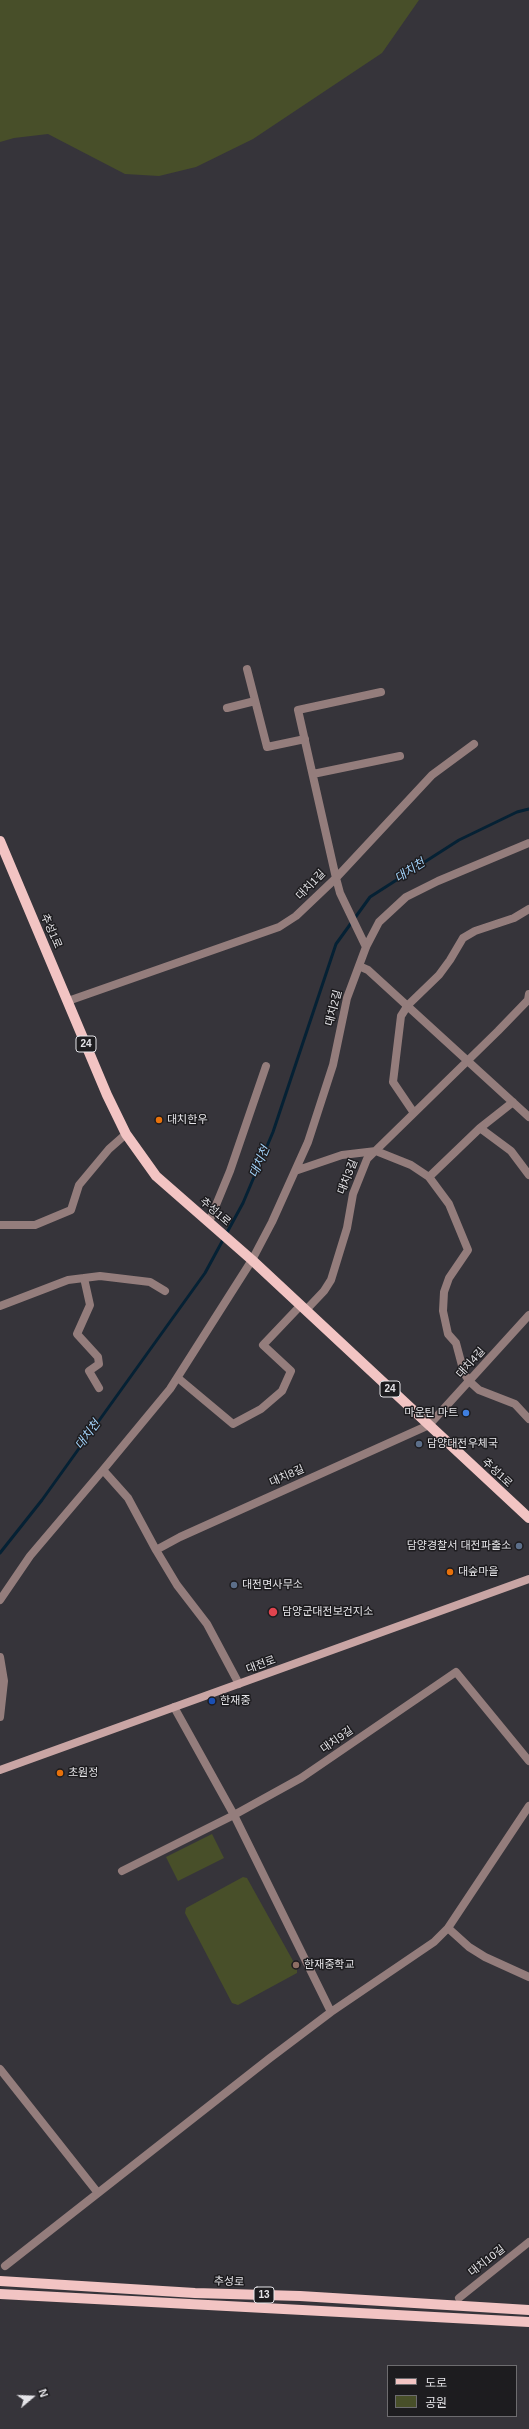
<!DOCTYPE html>
<html>
<head>
<meta charset="utf-8">
<style>
  body { margin:0 }
  #map { position:relative; width:529px; height:2429px; overflow:hidden; background:#36343a; font-family:Arial,"Noto Sans KR",sans-serif }
  canvas { display:block }
  .legend { position:absolute; left:387px; top:2365px; width:130px; height:52px; box-sizing:border-box; background:#1d1c1f; border:1px solid #6d6c6f; margin:0; padding:5px 7px; list-style:none; font-size:12px; color:#e5e4e8 }
  .legend li { display:flex; align-items:center; gap:8px; height:20px }
  .legend b { width:20px; border:1px solid #6d6c6f }
  .north { position:absolute; left:12px; top:2377px; width:40px; height:40px; -webkit-text-stroke:3px #1d1c1f; paint-order:stroke; rotate:71deg; font-size:11px; font-weight:700; line-height:16px; text-align:center; color:#e5e4e8 }
  .north::after { content:''; display:block; margin:auto; width:14px; height:18px; background:#e5e4e8; clip-path:polygon(50% 0,100% 100%,50% 72%,0 100%) }
</style>
</head>
<body>
<div id="map">
<canvas width="529" height="2429"></canvas>
<ul class="legend">
<li><b style="height:5px;background:#f2c4c3"></b>도로</li>
<li><b style="height:11px;background:#484f29"></b>공원</li>
</ul>
<div class="north">N</div>
</div>
<script>
const context = document.querySelector('canvas').getContext('2d');
context.lineJoin = 'round';
function paint(path, color) { context.fillStyle = color; context.fill(path, 'evenodd'); }
const toPath = rows => new Path2D(rows.map(r => 'M' + r).join(''));
function stroke(path, color, width, dash) { context.strokeStyle = color; context.lineWidth = width; context.lineCap = dash ? 'butt' : 'round'; context.setLineDash(dash || []); context.stroke(path); }
function label(font, color, halo, rows, align = 'center') {
  context.font = font + ' Arial,"Noto Sans KR",sans-serif'; context.lineWidth = 3; context.setLineDash([]); context.textBaseline = 'middle'; context.strokeStyle = halo; context.fillStyle = color; for (const [text, x, y, turn = 0] of rows) {
    context.save(); context.translate(x, y); context.rotate((+turn || 0) * Math.PI / 180); context.textAlign = isNaN(turn) ? turn : align; if (halo) context.strokeText(text, 0, 0); context.fillText(text, 0, 0); context.restore();
  }
}
const green = toPath([
  [0,0,419,0,382,53,253,139,196,167,159,176,125,174,48,134,14,138,0,142],
  [212,1834,224,1858,178,1881,166,1857],
  [243,1877,247,1878,297,1968,297,1973,238,2005,232,2003,185,1913,186,1908]
]);
const stream = toPath([
  [0,1553,42,1500,205,1273,243,1203,273,1132,336,944,370,897,459,840,517,812,529,809]
]);
const street = toPath([
  [247,669,267,747,305,739],
  [227,708,255,701],
  [313,774,400,756],
  [366,947,340,893,336,878,432,775,474,744],
  [359,966,368,970,529,1117],
  [68,1001,279,927,296,916,336,878,298,710,381,692],
  [414,1113,393,1082,401,1016,408,1005,439,975,450,960,463,938,475,931,514,918,529,909],
  [480,1128,511,1151,529,1175],
  [295,1171,342,1155,376,1151,411,1165,429,1177,480,1128,513,1102],
  [429,1177,449,1204,468,1250,449,1278,444,1292,443,1311,448,1334,456,1343,464,1373,469,1381,479,1390,515,1404,529,1419],
  [209,1222,230,1171,266,1066],
  [0,1225,35,1225,71,1210,79,1185,109,1149,126,1134],
  [84,1278,90,1305,77,1334,98,1357,99,1364,89,1371,99,1388],
  [0,1306,68,1280,100,1276,150,1282,165,1291],
  [306,1310,324,1291,331,1280,347,1228,353,1194,367,1159,498,1031,528,1000,529,994],
  [178,1378,233,1424,261,1409,282,1391,291,1371,263,1345,301,1305],
  [103,1470,170,1389,252,1260,272,1222,308,1142,333,1065,347,998,366,947,379,922,406,897,438,881,529,843],
  [156,1550,177,1585,207,1624,239,1684],
  [0,1600,30,1556,103,1470,128,1498,156,1550,180,1537,429,1425,529,1315],
  [0,1657,4,1681,0,1717],
  [174,1707,234,1815,301,1778,456,1672,529,1761],
  [529,1806,448,1928,469,1947,485,1957,529,1977],
  [122,1871,234,1815,331,2012],
  [0,2069,98,2193],
  [5,2266,270,2058,331,2012,434,1942,448,1928],
  [459,2298,529,2242]
]);
const secondary = toPath([
  [0,1770,529,1579]
]);
const primary = toPath([
  [0,841,107,1095,126,1134,156,1176,252,1260,529,1518],
  [0,2281,195,2293,300,2296,529,2310],
  [0,2294,529,2322]
]);
const markers = [
  [159,1120,4,"#e8710a"],
  [466,1413,4,"#3f7fe0"],
  [419,1444,4,"#5c6f8a"],
  [519,1546,4,"#5c6f8a"],
  [450,1572,4,"#e8710a"],
  [234,1585,4,"#5c6f8a"],
  [273,1612,5,"#e0444e"],
  [212,1701,4,"#1a4fb4"],
  [60,1773,4,"#e8710a"],
  [296,1965,4,"#8d6e63"]
];
const shields = [
  [86,1044,20],
  [390,1389,20],
  [264,2295,20]
];
const shieldNames = [
  ["24",86,1044],
  ["24",390,1389],
  ["13",264,2295]
];
const streetNames = [
  ["대치1길",311,885,-46],
  ["추성1로",51,931,67],
  ["대치2길",334,1008,-76],
  ["대치3길",348,1177,-69],
  ["추성1로",215,1212,41],
  ["대치4길",471,1363,-48],
  ["추성1로",497,1473,43],
  ["대치8길",287,1476,-24],
  ["대전로",261,1665,-20],
  ["대치9길",337,1740,-35],
  ["대치10길",487,2261,-38],
  ["추성로",229,2282,2]
];
const poiNames = [
  ["대치한우",167,1120],
  ["마운틴 마트",458,1413,"right"],
  ["담양대전우체국",427,1444],
  ["담양경찰서 대전파출소",511,1546,"right"],
  ["대숲마을",458,1572],
  ["대전면사무소",242,1585],
  ["담양군대전보건지소",282,1612],
  ["한재중",220,1701],
  ["초원정",68,1773],
  ["한재중학교",304,1965]
];
const waterNames = [
  ["대치천",410,871,-33],
  ["대치천",260,1162,-67],
  ["대치천",88,1435,-54]
];
paint(green, '#484f29');
stroke(stream, '#052134', 3);
stroke(street, '#947d7c', 8);
stroke(secondary, '#c9a5a4', 8);
stroke(primary, '#f2c4c3', 10);
for (const [x, y, r, color] of markers) { const dot = new Path2D(); dot.arc(x, y, r, 0, 2 * Math.PI); context.fillStyle = color; context.fill(dot); stroke(dot, '#1d1c1f', 1.5); }
for (const [x, y, w] of shields) { const box = new Path2D(); box.roundRect(x - w / 2, y - 8, w, 16, 3); context.fillStyle = '#1d1c1f'; context.fill(box); stroke(box, '#e5e4e8', 1); }
label('bold 10px', '#e5e4e8', null, shieldNames);
label('11px', '#e5e4e8', '#1d1c1f', streetNames);
label('11px', '#e5e4e8', '#1d1c1f', poiNames, 'left');
label('italic 12px', '#a2d2f9', '#1d1c1f', waterNames);
</script>
</body>
</html>
